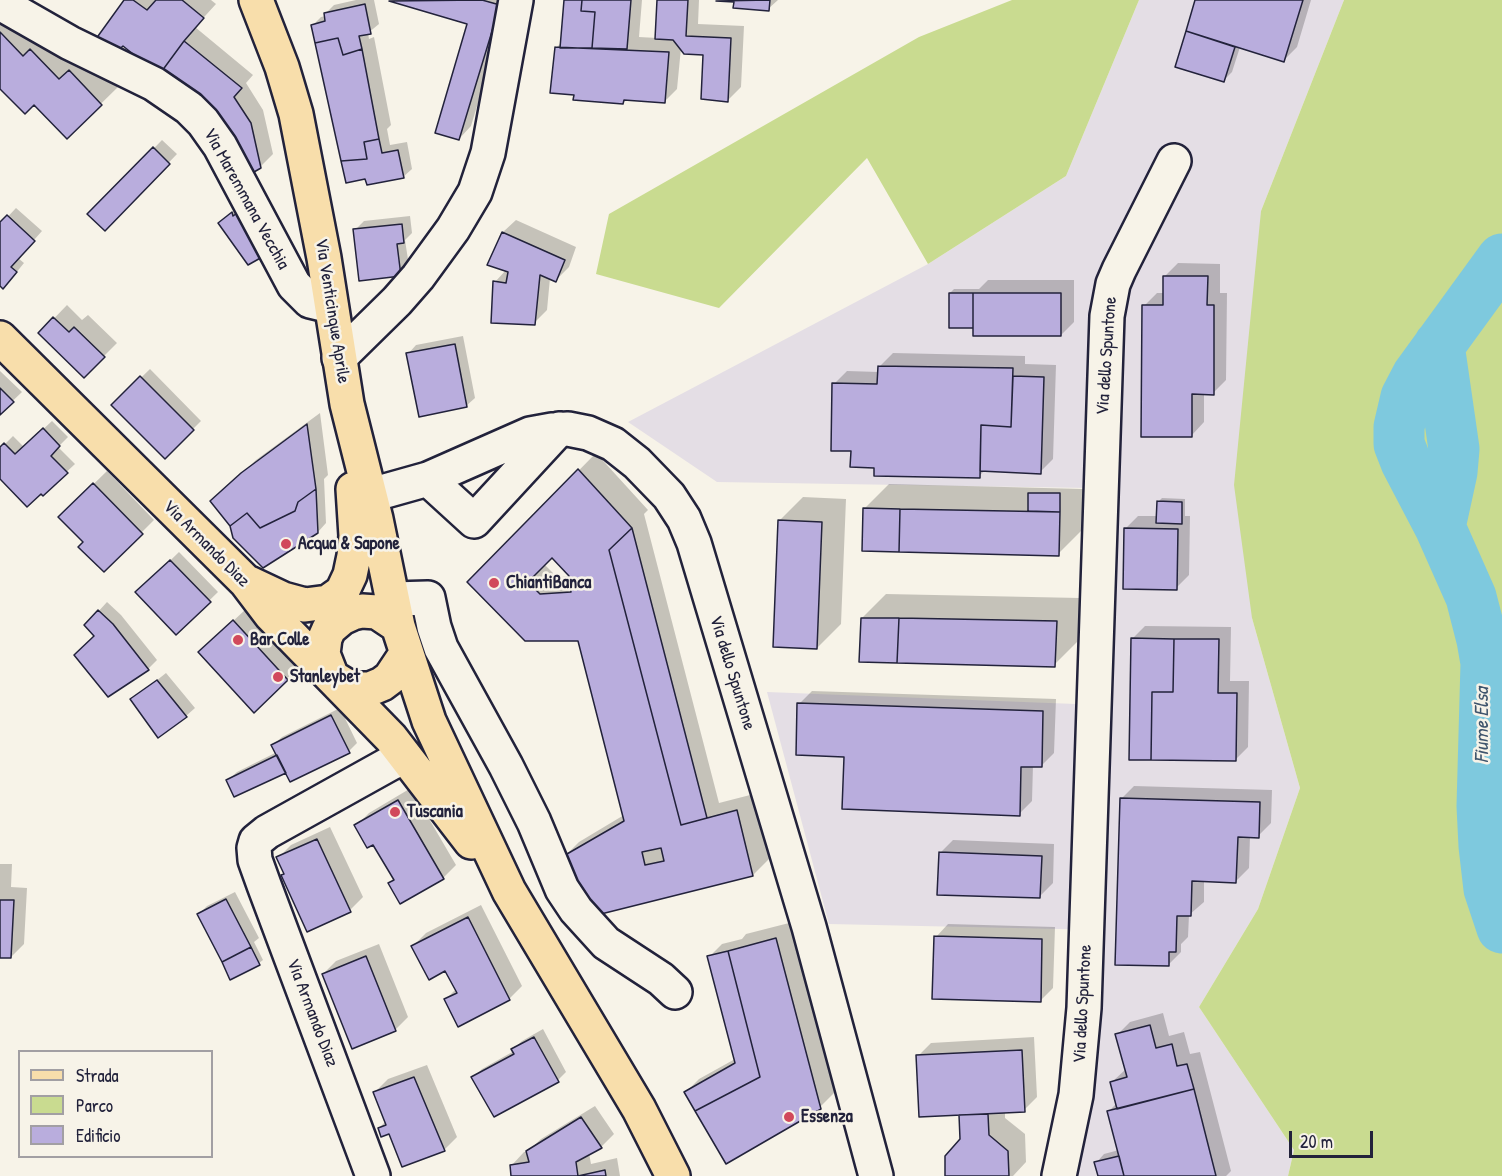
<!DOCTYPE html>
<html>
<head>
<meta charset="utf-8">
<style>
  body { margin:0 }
  #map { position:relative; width:1502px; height:1176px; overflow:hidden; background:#f7f3e8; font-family:"Patrick Hand",sans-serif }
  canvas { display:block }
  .legend { position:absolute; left:18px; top:1050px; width:195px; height:108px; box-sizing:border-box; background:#f7f3e8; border:2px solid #a29fa3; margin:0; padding:8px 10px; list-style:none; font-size:18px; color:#22223b }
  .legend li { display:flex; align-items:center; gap:12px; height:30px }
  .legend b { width:30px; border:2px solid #a29fa3 }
  .scale { position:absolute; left:1289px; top:1131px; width:84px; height:27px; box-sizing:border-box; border:3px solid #22223b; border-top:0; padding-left:8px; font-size:18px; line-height:21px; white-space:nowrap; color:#22223b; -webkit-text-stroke:4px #f7f3e8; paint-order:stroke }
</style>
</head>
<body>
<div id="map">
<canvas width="1502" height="1176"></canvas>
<ul class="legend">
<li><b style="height:8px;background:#f8deab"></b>Strada</li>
<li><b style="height:16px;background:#c9db90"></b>Parco</li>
<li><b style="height:16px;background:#b9addd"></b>Edificio</li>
</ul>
<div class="scale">20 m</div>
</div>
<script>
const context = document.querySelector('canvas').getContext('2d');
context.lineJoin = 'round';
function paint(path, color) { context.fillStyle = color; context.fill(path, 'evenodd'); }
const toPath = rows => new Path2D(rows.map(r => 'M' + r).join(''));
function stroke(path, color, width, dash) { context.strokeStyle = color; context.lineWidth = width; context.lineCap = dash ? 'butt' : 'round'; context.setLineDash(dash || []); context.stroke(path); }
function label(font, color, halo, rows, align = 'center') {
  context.font = font + ' "Patrick Hand",sans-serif'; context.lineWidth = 5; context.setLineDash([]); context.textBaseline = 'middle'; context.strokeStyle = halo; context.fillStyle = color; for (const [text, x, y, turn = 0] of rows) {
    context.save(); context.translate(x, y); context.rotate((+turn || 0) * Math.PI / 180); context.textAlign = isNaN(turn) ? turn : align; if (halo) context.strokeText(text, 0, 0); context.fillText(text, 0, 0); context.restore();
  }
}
const built = toPath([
  [1139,0,1344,0,1261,211,1252,618,1300,788,1258,909,1199,1007,1294,1150,1288,1176,1073,1176,1099,1022,1105,930,829,924,767,692,1076,704,1088,488,717,482,628,422,928,264,1066,176]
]);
const green = toPath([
  [1012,0,1139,0,1066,176,928,264,867,158,719,308,596,274,609,214,919,37],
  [1344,0,1502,0,1502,1176,1288,1176,1294,1150,1199,1007,1258,909,1300,788,1252,618,1234,485,1261,211]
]);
const shadow = toPath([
  [126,0,211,0,216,4,195,27,253,75,246,83,263,110,273,154,260,167],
  [356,0,374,0,379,24,368,33,369,39,374,37,391,125,387,129,390,145,407,142,412,169,403,177,368,184,312,26,321,17,326,16,326,13,334,5],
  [392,0,509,0,471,126,459,139,469,23],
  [566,0,642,0,639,37,657,38,659,0,699,0,698,24,744,26,741,87,728,100,704,53,681,48,677,89,664,102,627,99,623,103,576,94,556,48,562,42],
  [726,0,778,0,768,9],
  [1196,0,1311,0,1297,47,1284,60,1240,47,1232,72,1224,80,1187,32],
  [0,14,86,54,118,87,67,137,34,102,0,86],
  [162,140,177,154,105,229,90,214],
  [241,205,272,247,220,223],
  [16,208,42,231,18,258,24,263,11,279,0,284,0,225],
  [410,216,412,233,405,240,409,266,400,274,355,230,364,221],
  [516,220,576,247,569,267,556,280,550,278,547,310,534,323,495,282,506,270,489,264,503,232],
  [1178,263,1220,264,1220,293,1227,293,1226,380,1213,393,1204,393,1204,422,1192,435,1144,306,1157,293,1165,293,1165,276],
  [988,280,1074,280,1074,322,1061,335,975,326,950,293,954,289,979,289],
  [67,305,82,320,88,315,117,343,84,376,40,333],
  [463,336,475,398,466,406,408,354,416,345],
  [893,353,1025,356,1025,364,1056,365,1053,459,1040,472,985,470,979,476,876,466,852,450,834,384,847,371,879,372,880,366],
  [150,369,201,421,165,457,113,405],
  [0,371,22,392,0,413],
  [320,413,328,475,324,479,326,523,318,532,225,489,256,460],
  [52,421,68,437,58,447,75,464,43,494,0,477,0,449,13,436,24,447],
  [596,453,648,510,644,514,719,803,754,794,770,858,753,875,562,859,579,842,624,815,579,639,469,582],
  [552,556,572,576,557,577,544,564],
  [107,471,154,520,104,570,85,542,60,517],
  [889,484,1083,489,1082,530,1058,554,865,508],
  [803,497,846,499,841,624,817,648,779,521],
  [1162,498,1185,499,1185,516,1190,516,1189,575,1176,588,1125,529,1138,516,1158,516,1158,502],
  [179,552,218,592,176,633,146,584],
  [886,594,1080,598,1078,641,1054,665,862,618],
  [107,602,121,615,157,660,148,669,108,695,96,636,86,625],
  [247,608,300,666,254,710,213,640],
  [1145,626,1231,627,1230,681,1249,681,1248,747,1235,760,1132,639],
  [166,673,195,708,186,716,132,700],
  [812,691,1056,699,1054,753,1041,766,1033,765,1032,801,1019,814,799,704],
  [340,708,357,743,349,751,286,771,228,780,237,772,277,752,273,745,282,737],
  [1134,786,1272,790,1271,823,1258,836,1250,836,1249,868,1236,881,1204,880,1204,902,1189,915,1188,937,1181,944,1181,952,1168,965,1121,799],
  [411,788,456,865,443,878,390,884,395,879,373,843,356,826,369,813],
  [330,827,363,897,350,910,308,930,278,858,291,845],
  [953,840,1054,844,1053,883,1040,896,940,853],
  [0,864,12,864,11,887,27,888,24,944,11,957,0,956],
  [235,892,259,938,254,942,263,960,259,963,199,914,207,906],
  [481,905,522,986,509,999,445,1000,456,989,446,969,413,946,426,933],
  [793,922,837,1090,820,1107,686,1092,699,1079,735,1059,709,957,722,944,742,939,746,934],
  [948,924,1055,927,1053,988,1040,1001,936,937],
  [379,944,408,1017,395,1030,323,974,336,961],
  [1163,1013,1169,1036,1184,1032,1190,1054,1200,1052,1231,1171,1226,1176,1099,1176,1096,1163,1104,1154,1119,1150,1109,1111,1117,1103,1112,1082,1126,1069,1117,1035,1130,1022],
  [543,1029,566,1072,558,1080,473,1078,482,1069,514,1051,513,1049,522,1041],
  [1034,1037,1037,1097,1024,1110,1005,1111,1005,1118,1025,1134,1026,1162,1013,1176,946,1176,962,1139,961,1113,918,1056,931,1043],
  [427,1065,457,1137,444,1150,379,1128,386,1121,375,1092,388,1079],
  [595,1106,614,1134,601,1147,589,1153,591,1164,617,1158,620,1176,512,1176,511,1166,524,1152,527,1152,541,1139]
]);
const river = toPath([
  [1502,259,1417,376,1406,397,1399,427,1399,444,1406,462,1440,527,1471,597,1482,640,1486,663,1482,806,1484,846,1489,889,1502,928],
  [1439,345,1454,449,1452,472,1440,527]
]);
const building = toPath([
  [124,0,133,0,147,10,156,0,182,0,204,18,184,41,159,75,123,46,115,53,93,43,124,0],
  [482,0,500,5,459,140,435,133,467,24,389,1,482,0],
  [564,0,582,0,581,11,595,12,592,48,560,48,564,0],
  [582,0,631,0,627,49,592,48,595,12,581,11,582,0],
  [657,0,688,0,686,36,731,38,728,102,701,99,703,55,684,54,673,40,655,39,657,0],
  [770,0,769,11,733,8,734,2,716,1,770,0],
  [1195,0,1303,0,1284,62,1186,31,1195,0],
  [365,4,371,34,359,36,362,49,343,55,338,38,315,43,311,25,325,21,324,13,365,4],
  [1186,31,1235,47,1224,82,1175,67,1186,31],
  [0,32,23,56,30,49,59,79,69,70,102,105,67,139,34,105,25,114,0,89,0,32],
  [338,38,343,55,362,49,379,139,364,142,367,159,341,161,315,43,338,38],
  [184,41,242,88,234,97,251,123,261,168,247,176,159,75,184,41],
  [555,47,669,52,665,103,624,100,623,104,573,100,574,95,550,93,555,47],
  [379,139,382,153,398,150,404,178,367,185,365,179,346,183,341,161,367,159,364,142,379,139],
  [153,147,170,164,105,231,87,214,153,147],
  [243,209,264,256,248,265,218,223,232,212,233,216,243,209],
  [7,215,35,241,11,267,17,272,3,289,0,286,0,222,7,215],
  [402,224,404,243,397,244,401,276,359,281,353,229,402,224],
  [502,232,565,260,556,282,540,275,535,325,491,323,493,281,506,283,508,272,487,265,502,232],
  [1163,276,1208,276,1207,305,1214,305,1214,395,1192,394,1192,437,1141,437,1142,305,1163,305,1163,276],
  [949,293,973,293,973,328,949,328,949,293],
  [973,293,1061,293,1061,336,973,336,973,293],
  [53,317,69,332,74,327,105,357,84,378,38,333,53,317],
  [455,344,467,407,419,417,406,353,455,344],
  [878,366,1013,368,1011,427,981,425,980,478,874,476,874,468,850,467,851,451,831,451,832,383,877,384,878,366],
  [140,376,194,430,165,459,111,405,140,376],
  [1013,376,1044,377,1041,474,980,471,981,425,1011,427,1013,376],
  [0,388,14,402,0,415,0,388],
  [307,424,316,489,298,502,295,511,260,528,247,513,230,526,210,501,241,473,307,424],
  [43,428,60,446,51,456,68,473,43,496,41,494,27,507,0,479,0,447,4,443,15,454,43,428],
  [578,469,632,528,609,550,681,825,737,810,753,876,593,916,560,858,624,821,578,641,525,641,467,582,578,469],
  [552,558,569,576,571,592,540,594,528,582,552,558],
  [661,848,664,861,645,865,642,852,661,848],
  [93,483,143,534,104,572,78,547,83,542,58,517,93,483],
  [316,489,318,533,263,568,233,538,230,526,247,513,260,528,295,511,298,502,316,489],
  [1028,493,1060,493,1060,512,1028,511,1028,493],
  [1157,501,1182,502,1182,524,1156,523,1157,501],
  [863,508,900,509,899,552,862,551,863,508],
  [900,509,1060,512,1059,556,899,552,900,509],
  [778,520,822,522,817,649,773,647,778,520],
  [632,528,707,818,681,825,609,550,632,528],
  [1124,528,1178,529,1177,590,1123,589,1124,528],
  [170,560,211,602,176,635,135,592,170,560],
  [98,610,113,624,149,670,108,697,74,655,94,636,84,625,98,610],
  [861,618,899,618,897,663,859,662,861,618],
  [899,618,1057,621,1055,667,897,663,899,618],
  [233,620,288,680,254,713,198,652,233,620],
  [1131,638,1174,639,1173,692,1152,692,1151,760,1129,760,1131,638],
  [1174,639,1219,639,1218,693,1237,693,1236,761,1151,760,1152,692,1173,692,1174,639],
  [157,680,187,717,158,738,130,699,157,680],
  [797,703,1043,711,1042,767,1021,767,1020,816,842,809,844,757,796,755,797,703],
  [331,715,350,753,290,782,271,745,331,715],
  [277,755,286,773,234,797,226,780,277,755],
  [1120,798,1260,802,1259,838,1238,837,1236,883,1192,881,1191,916,1177,916,1176,952,1169,952,1169,966,1115,965,1120,798],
  [398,800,444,879,400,904,388,883,394,880,373,845,367,848,354,825,398,800],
  [317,839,351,912,307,932,281,875,284,874,276,857,317,839],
  [939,852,1042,856,1040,898,937,895,939,852],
  [226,899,251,947,222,962,197,914,226,899],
  [0,900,14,900,11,958,0,958,0,900],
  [468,917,510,1000,458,1027,444,999,457,993,445,971,429,980,411,946,468,917],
  [934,936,1042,939,1041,1002,932,999,934,936],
  [776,938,821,1109,726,1164,695,1111,760,1077,728,951,776,938],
  [251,947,260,965,230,980,222,962,251,947],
  [728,951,760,1077,695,1111,684,1092,735,1063,707,956,728,951],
  [366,956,396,1031,352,1049,322,974,366,956],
  [1150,1025,1156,1048,1172,1044,1177,1066,1187,1064,1194,1089,1117,1109,1110,1082,1127,1077,1115,1034,1150,1025],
  [534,1037,559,1082,494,1117,471,1077,514,1054,511,1049,534,1037],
  [1022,1050,1025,1112,919,1117,916,1055,1022,1050],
  [414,1077,445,1151,402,1167,389,1134,381,1137,378,1128,386,1125,373,1092,414,1077],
  [1194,1089,1216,1176,1124,1176,1107,1111,1194,1089],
  [988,1114,989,1135,1008,1151,1009,1176,945,1176,945,1156,960,1139,959,1115,988,1114],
  [581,1117,602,1148,576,1162,578,1176,605,1170,606,1176,511,1176,510,1165,529,1162,526,1151,581,1117],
  [1119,1156,1124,1176,1098,1176,1094,1162,1119,1156]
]);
const minor = toPath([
  [0,3,70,43,154,84,189,108,203,122,220,146,294,285,310,301,331,306],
  [339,358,397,301,418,277,453,229,475,192,488,153,516,0],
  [428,479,474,521,559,429],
  [371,495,428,479,530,434,552,430,568,429,588,433,613,444,637,463,669,496,684,519,694,543,809,927,876,1176],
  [393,599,428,598,434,627,441,648,506,766,534,822,562,889,576,910,606,943,661,979,675,992],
  [373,1176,264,885,255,860,254,848,256,841,267,832,391,763,405,757],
  [1059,1176,1076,1095,1084,1008,1107,316,1113,284,1119,270,1174,161]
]);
const major = toPath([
  [256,0,282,67,296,114,324,258,347,404,376,519,398,626,429,721,509,891,639,1109,673,1176],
  [0,338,246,582,271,615,391,738,471,842],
  [249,583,283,599,305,605,328,602,342,592,350,575,354,556,356,536,353,489],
  [398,626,377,612,362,611,353,613,342,618,329,629,325,638,323,654,332,677,345,685,357,689,370,689,382,684,390,678,406,654]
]);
const markers = [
  [286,544,6,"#d1495b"],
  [494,583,6,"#d1495b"],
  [238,640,6,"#d1495b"],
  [278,677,6,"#d1495b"],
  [395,812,6,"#d1495b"],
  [789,1117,6,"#d1495b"]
];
const streetNames = [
  ["Via Maremmana Vecchia",246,199,61],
  ["Via Venticinque Aprile",332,311,81],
  ["Via dello Spuntone",1107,356,-86],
  ["Via Armando Diaz",206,544,45],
  ["Via dello Spuntone",732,673,73],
  ["Via dello Spuntone",1083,1004,-87],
  ["Via Armando Diaz",312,1013,69]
];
const poiNames = [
  ["Acqua & Sapone",298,544],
  ["ChiantiBanca",506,583],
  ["Bar Colle",250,640],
  ["Stanleybet",290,677],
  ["Tuscania",407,812],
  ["Essenza",801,1117]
];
const waterNames = [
  ["Fiume Elsa",1483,725,-90]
];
paint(built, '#e4dee5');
paint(green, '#c9db90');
paint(shadow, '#0003');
stroke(river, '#7ec9de', 51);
paint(building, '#b9addd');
stroke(building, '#22223b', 1.5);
stroke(minor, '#22223b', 38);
stroke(major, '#22223b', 38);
stroke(minor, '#f7f3e8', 33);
stroke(major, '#f8deab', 33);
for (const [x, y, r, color] of markers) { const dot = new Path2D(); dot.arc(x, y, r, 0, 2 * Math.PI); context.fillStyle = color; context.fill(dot); stroke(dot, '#f7f3e8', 2); }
label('18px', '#22223b', '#f7f3e8', streetNames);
label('bold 18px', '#22223b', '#f7f3e8', poiNames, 'left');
label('italic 20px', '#3e546c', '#f7f3e8', waterNames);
</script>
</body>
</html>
